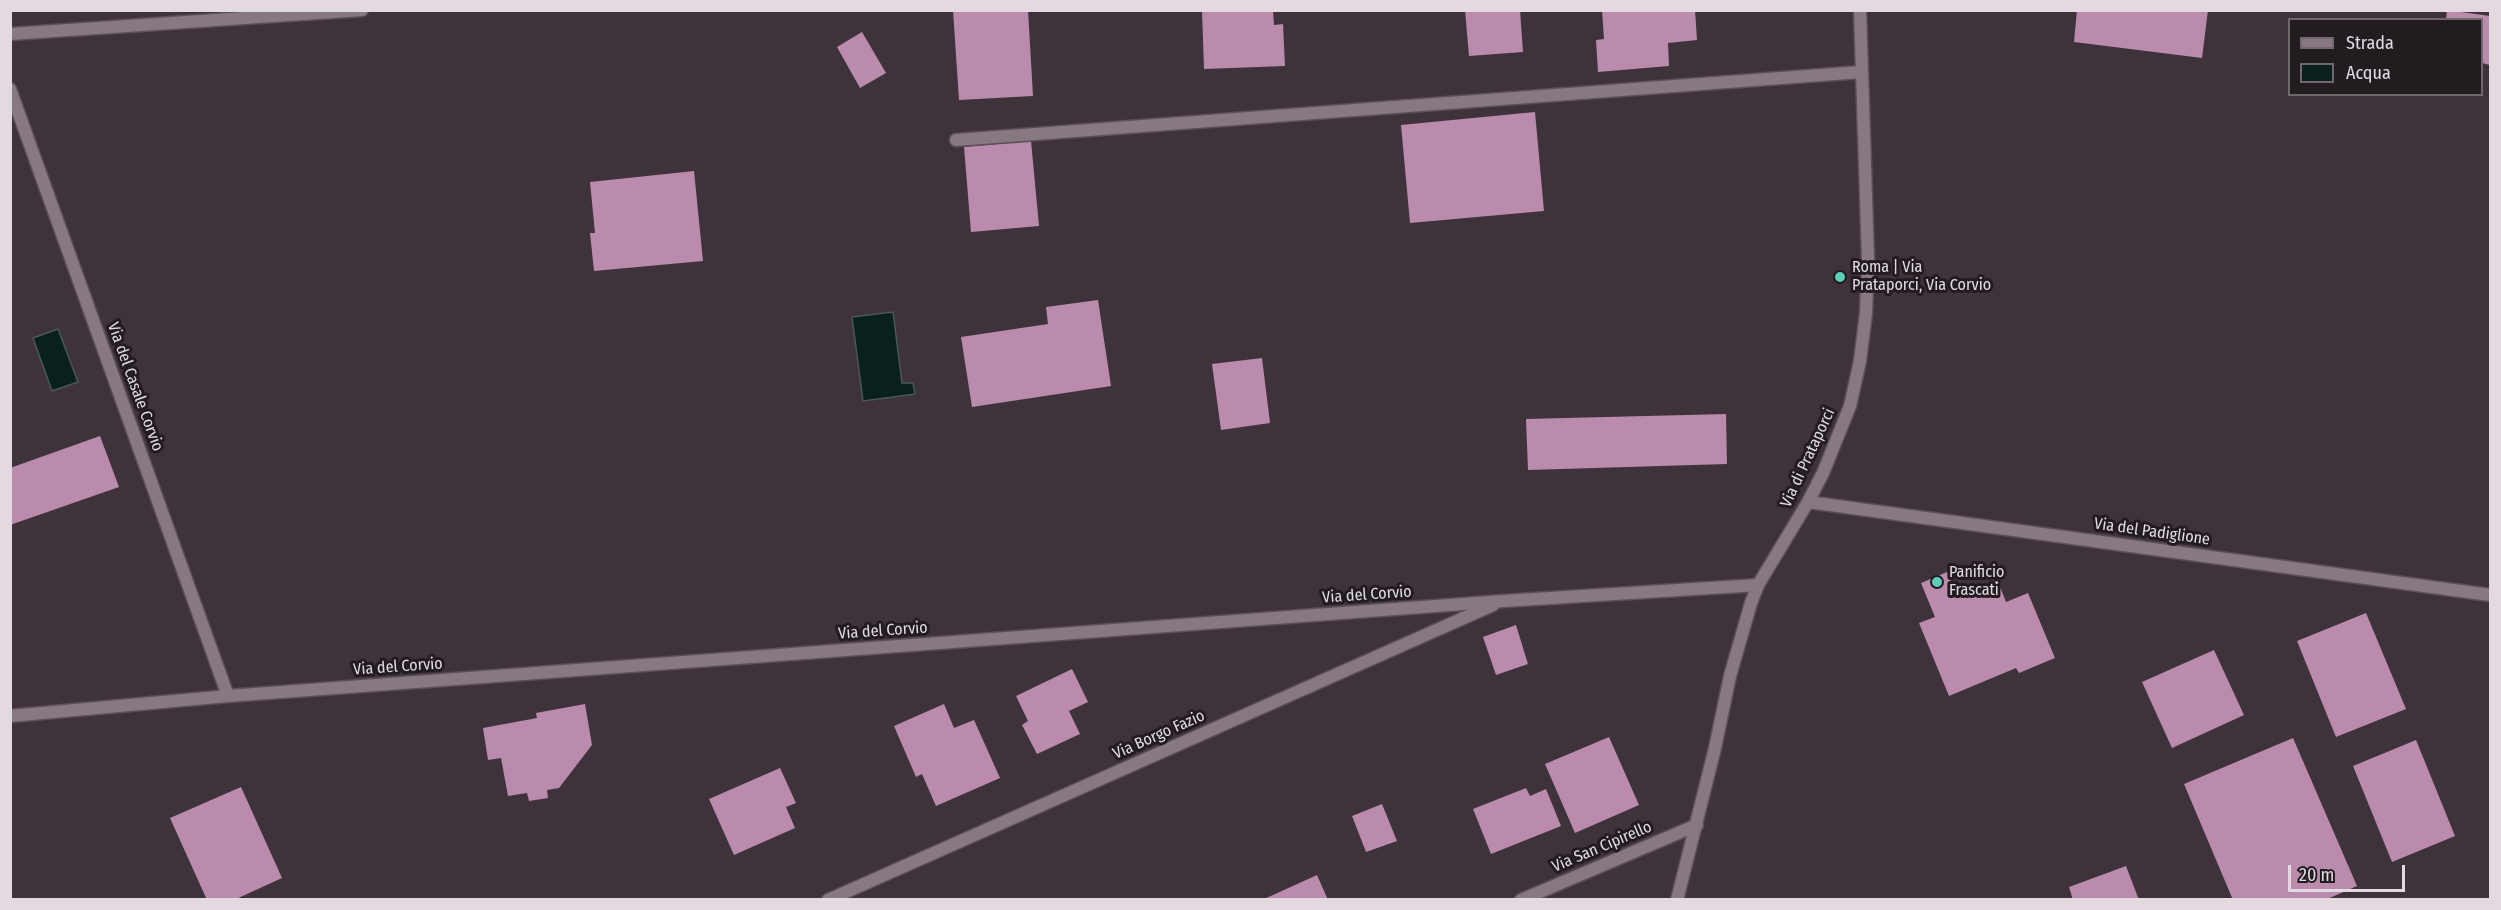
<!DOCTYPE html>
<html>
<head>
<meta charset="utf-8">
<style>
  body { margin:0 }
  #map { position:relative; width:2501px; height:910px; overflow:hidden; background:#3f333b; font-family:"Fira Sans Condensed",sans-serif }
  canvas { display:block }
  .frame { position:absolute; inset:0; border:12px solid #e2dae0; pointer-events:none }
  .legend { position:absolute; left:2288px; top:18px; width:195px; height:78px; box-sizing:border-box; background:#221c20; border:2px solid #6f686d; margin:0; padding:8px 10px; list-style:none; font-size:18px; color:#e2dae0 }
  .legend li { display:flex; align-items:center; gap:12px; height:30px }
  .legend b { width:30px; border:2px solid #6f686d }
  .scale { position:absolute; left:2288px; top:865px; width:117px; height:27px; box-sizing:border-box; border:3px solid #e2dae0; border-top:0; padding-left:8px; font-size:18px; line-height:21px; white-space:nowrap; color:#e2dae0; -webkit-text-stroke:4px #221c20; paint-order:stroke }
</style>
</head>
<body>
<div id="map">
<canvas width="2501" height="910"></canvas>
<div class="frame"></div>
<ul class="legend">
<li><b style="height:8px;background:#877882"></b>Strada</li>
<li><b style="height:16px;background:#09201c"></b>Acqua</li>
</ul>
<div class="scale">20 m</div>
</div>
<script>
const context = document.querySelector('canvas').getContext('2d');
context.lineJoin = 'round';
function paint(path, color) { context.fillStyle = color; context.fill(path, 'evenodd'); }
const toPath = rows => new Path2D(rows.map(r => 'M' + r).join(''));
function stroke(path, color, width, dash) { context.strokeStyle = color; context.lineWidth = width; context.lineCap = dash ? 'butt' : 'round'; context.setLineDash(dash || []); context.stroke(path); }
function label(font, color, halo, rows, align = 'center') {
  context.font = font + ' "Fira Sans Condensed",sans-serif'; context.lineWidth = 6; context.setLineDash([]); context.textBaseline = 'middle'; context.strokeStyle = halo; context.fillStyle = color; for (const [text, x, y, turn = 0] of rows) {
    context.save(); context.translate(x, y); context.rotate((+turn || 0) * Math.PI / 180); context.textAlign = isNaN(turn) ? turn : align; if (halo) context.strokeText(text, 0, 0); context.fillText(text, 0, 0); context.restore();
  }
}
const water = toPath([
  [893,312,902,383,913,383,915,394,863,401,852,317,893,312],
  [58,329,78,382,52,391,33,338,58,329]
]);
const building = toPath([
  [953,10,1028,10,1033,96,959,100],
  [1202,10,1273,10,1274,25,1283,24,1285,66,1204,69],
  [1465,10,1520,10,1523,52,1469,56],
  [1602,10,1695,10,1697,40,1668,43,1669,66,1598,72,1596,40,1604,39],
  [2077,10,2208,10,2202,58,2074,42],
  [2447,10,2490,16,2490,65,2482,63,2482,20,2446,20],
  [862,32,886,73,860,88,837,47],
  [1535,112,1544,211,1410,223,1401,125],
  [1031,141,1039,226,971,232,964,147],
  [694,171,703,261,594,271,590,233,595,233,590,182],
  [1098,300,1111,386,972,407,961,337,1048,324,1046,307],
  [1262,358,1270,423,1221,430,1212,364],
  [1726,414,1727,464,1528,470,1526,419],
  [100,436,119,487,10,525,10,468],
  [1947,572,1957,596,1997,579,2006,602,2028,593,2055,658,2019,673,2016,668,1949,696,1919,623,1935,617,1921,583],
  [2366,613,2406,709,2336,737,2297,641],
  [1516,625,1528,664,1496,675,1483,637],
  [2214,650,2244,715,2172,748,2142,682],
  [1072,669,1088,702,1069,711,1080,734,1037,754,1022,725,1028,721,1016,696],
  [585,704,592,745,559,788,547,790,548,798,529,801,527,793,508,796,501,758,488,760,483,728,537,718,536,713],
  [944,704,954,728,974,720,1000,778,936,806,922,774,916,777,894,726],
  [1609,737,1639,805,1575,833,1545,764],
  [2293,738,2357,886,2325,900,2233,900,2184,784],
  [2416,740,2455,836,2392,862,2353,766],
  [780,768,796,803,786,807,795,828,734,855,709,799],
  [241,787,282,878,234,900,207,900,170,818],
  [1526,788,1530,796,1546,789,1561,826,1491,854,1473,809],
  [1382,804,1397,841,1366,852,1352,816],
  [2126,866,2139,900,2073,900,2069,887],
  [1317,875,1328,900,1262,900]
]);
const service = toPath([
  [956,140,1861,72]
]);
const minor = toPath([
  [10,34,362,10],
  [10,89,228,696],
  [1808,502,2490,595],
  [10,716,228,696,1503,601,1758,585],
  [828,900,1493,605],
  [1521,900,1697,825]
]);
const tertiary = toPath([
  [1677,900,1715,748,1730,676,1751,603,1758,585,1808,502,1823,473,1850,406,1860,361,1866,313,1868,259,1860,10]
]);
const markers = [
  [1840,277,6,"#5cceba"],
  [1937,582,6,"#5cceba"]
];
const poiNames = [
  ["Roma | Via",1852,268],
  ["Prataporci, Via Corvio",1852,286],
  ["Panificio",1949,573],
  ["Frascati",1949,591]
];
const streetNames = [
  ["Via del Casale Corvio",135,387,70],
  ["Via di Prataporci",1808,458,-65],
  ["Via del Padiglione",2152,532,8],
  ["Via del Corvio",1367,595,-4],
  ["Via del Corvio",883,631,-4],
  ["Via del Corvio",398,667,-4],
  ["Via Borgo Fazio",1159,735,-24],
  ["Via San Cipirello",1602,847,-23]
];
paint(water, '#09201c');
stroke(water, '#4a5857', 1.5);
paint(building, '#bb8bad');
stroke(service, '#5b5057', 15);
stroke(minor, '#5b5057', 15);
stroke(tertiary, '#5b5057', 15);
stroke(service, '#877882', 12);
stroke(minor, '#877882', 12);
stroke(tertiary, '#877882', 12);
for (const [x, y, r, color] of markers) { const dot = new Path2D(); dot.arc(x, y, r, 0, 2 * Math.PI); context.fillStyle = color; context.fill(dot); stroke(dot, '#221c20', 2); }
label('16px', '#e2dae0', '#221c20', poiNames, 'left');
label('16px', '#e2dae0', '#221c20', streetNames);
</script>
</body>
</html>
